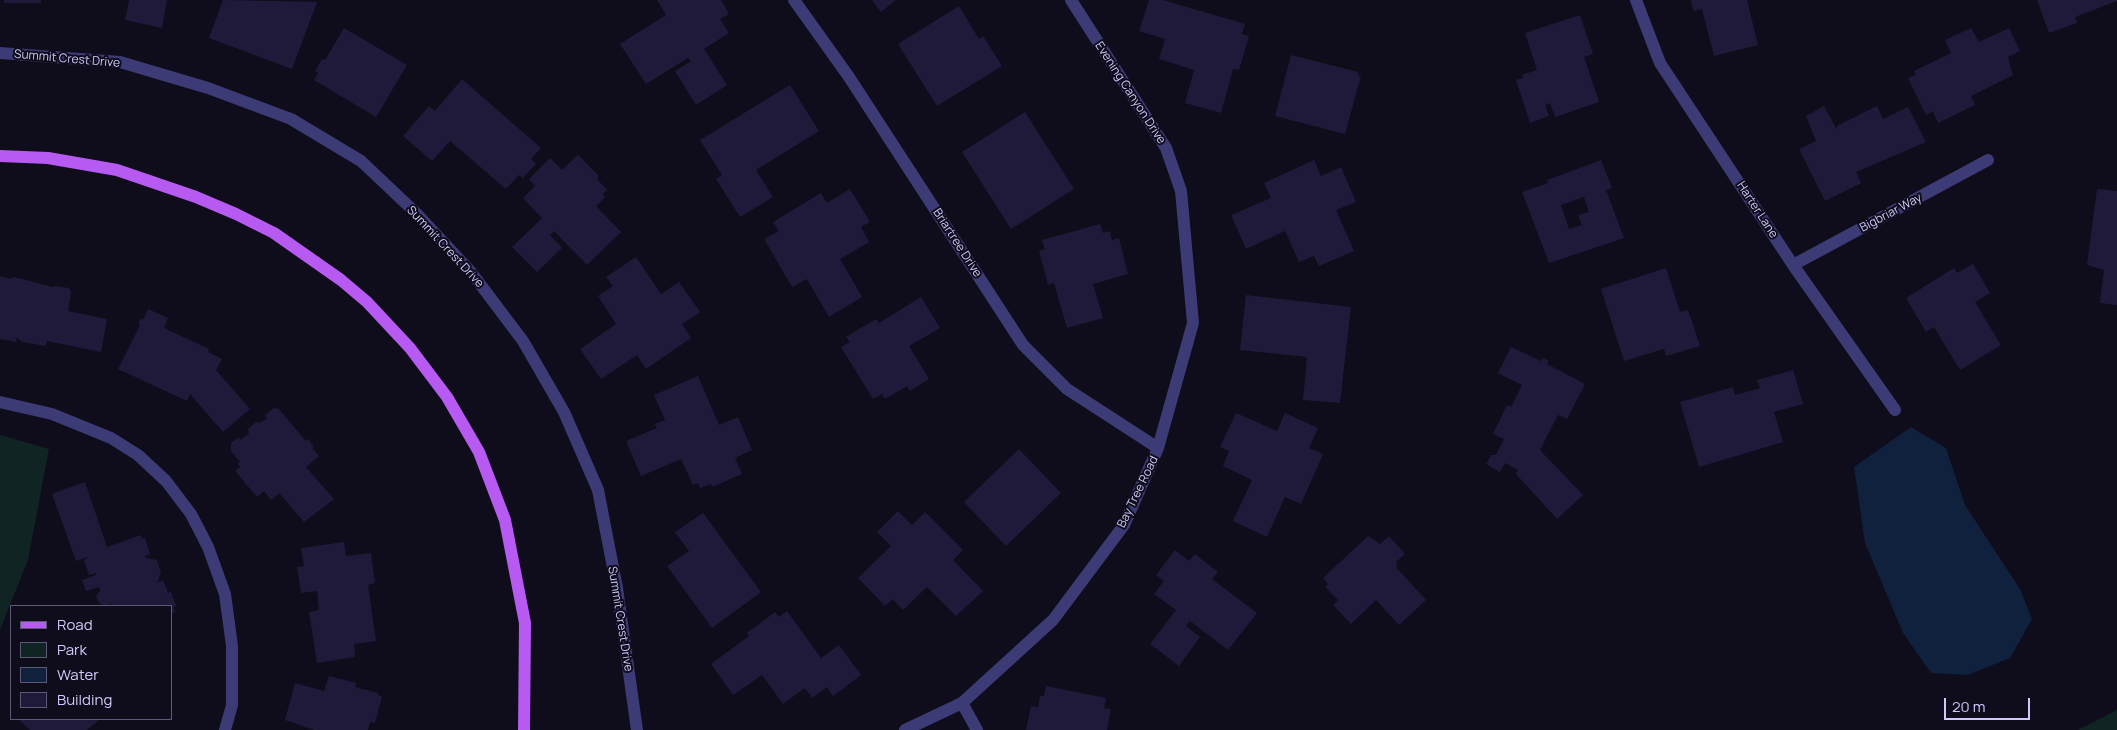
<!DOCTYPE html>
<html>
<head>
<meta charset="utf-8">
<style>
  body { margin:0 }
  #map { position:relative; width:2117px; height:730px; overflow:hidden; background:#0f0c1b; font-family:Manrope,sans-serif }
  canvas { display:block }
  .legend { position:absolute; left:10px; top:605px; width:162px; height:115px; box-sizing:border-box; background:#0f0c1b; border:1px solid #5c5875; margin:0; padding:6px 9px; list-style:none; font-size:15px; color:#cfcafb }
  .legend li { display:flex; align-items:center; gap:10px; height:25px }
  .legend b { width:25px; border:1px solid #5c5875 }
  .scale { position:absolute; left:1944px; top:698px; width:86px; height:22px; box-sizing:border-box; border:2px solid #cfcafb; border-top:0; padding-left:6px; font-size:15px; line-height:18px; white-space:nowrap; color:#cfcafb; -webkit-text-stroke:4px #0f0c1b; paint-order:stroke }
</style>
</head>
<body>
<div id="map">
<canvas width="2117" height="730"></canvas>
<ul class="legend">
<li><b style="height:6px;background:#b75af2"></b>Road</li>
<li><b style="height:14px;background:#102423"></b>Park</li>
<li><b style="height:14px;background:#0f213d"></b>Water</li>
<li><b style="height:14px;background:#201a3a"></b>Building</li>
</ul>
<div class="scale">20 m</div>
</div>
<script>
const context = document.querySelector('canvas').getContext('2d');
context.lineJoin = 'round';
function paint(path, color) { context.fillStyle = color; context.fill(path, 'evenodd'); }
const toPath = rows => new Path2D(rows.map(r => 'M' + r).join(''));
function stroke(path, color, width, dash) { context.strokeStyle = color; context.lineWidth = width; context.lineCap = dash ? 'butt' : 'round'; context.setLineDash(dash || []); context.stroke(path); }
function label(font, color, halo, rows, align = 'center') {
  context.font = font + ' Manrope,sans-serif'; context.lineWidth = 4; context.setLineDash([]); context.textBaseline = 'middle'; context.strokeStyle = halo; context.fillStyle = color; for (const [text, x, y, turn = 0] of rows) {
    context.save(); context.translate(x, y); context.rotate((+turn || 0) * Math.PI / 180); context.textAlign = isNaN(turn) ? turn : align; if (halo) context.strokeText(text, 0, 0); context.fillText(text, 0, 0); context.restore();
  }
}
const green = toPath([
  [0,435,49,449,28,560,0,630],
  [2117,710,2117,730,2078,730]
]);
const water = toPath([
  [1911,427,1946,448,1965,505,2020,589,2032,619,2010,658,1968,675,1931,673,1903,633,1865,543,1854,467]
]);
const building = toPath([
  [4,0,41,0,41,3,4,3],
  [129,0,167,0,162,28,125,20],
  [223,0,317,2,292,69,209,38],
  [657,0,721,0,729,14,720,19,729,33,704,49,727,85,696,105,675,71,691,61,688,58,646,84,620,44,666,15],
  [872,0,896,0,881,12],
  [1149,0,1163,0,1245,24,1242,34,1249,36,1239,70,1233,69,1221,113,1185,103,1194,70,1159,59,1165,39,1139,31],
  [1691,0,1747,0,1758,45,1714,56,1702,9,1693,11],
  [2037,0,2117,0,2117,1,2075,17,2077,23,2049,33],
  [959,6,979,39,983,36,1002,66,937,106,898,44],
  [1580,15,1593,54,1584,57,1599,102,1555,117,1550,103,1545,105,1549,116,1530,123,1516,80,1523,78,1522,75,1537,70,1525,33],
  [344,28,407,65,376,117,314,80,318,73,315,71,322,59,325,60],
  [1971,28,1979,42,2009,28,2020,51,2008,57,2013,75,1971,96,1975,105,1938,123,1933,111,1926,115,1908,78,1916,75,1914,71,1951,53,1945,40],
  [1291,55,1358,72,1358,75,1361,76,1345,134,1275,116],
  [462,79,541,148,531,159,536,164,523,178,519,175,506,189,450,141,432,161,403,136,429,106,435,111],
  [790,85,819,131,756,170,773,197,740,217,716,179,722,175,700,140],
  [1824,106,1837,130,1837,126,1877,106,1883,119,1908,107,1926,142,1856,172,1861,183,1825,201,1799,149,1816,141,1806,116],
  [1025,112,1074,189,1011,229,962,152],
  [578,155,599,176,597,179,607,190,603,194,605,197,596,206,621,232,587,265,554,231,550,235,562,248,537,272,512,247,542,218,523,198,535,186,529,179,550,158,562,170],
  [1314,160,1321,176,1341,167,1356,202,1336,210,1354,251,1319,266,1314,256,1299,262,1285,231,1246,249,1231,215,1271,198,1264,183],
  [1601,160,1612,188,1606,190,1624,238,1549,263,1522,192,1548,183,1547,180],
  [1584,197,1589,212,1578,215,1582,225,1569,229,1561,205],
  [850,189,870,222,861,227,869,242,840,259,862,297,829,317,807,279,792,287,764,239,779,231,773,222,821,193,827,203],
  [2097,189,2117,191,2117,305,2100,303,2104,270,2087,265],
  [1100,224,1103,233,1110,231,1112,240,1119,238,1128,274,1093,284,1103,318,1067,328,1054,283,1048,285,1039,251,1045,249,1042,240],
  [636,257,661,294,679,282,700,312,682,324,691,338,646,369,637,355,601,379,580,349,616,324,598,296,613,286,606,277],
  [1973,264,1990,293,1975,302,2001,345,1960,370,1934,327,1926,332,1906,298,1954,268,1957,273],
  [1666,268,1680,312,1688,310,1700,346,1666,356,1664,349,1624,361,1601,289],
  [0,276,11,279,14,277,53,287,55,286,69,288,71,292,68,311,107,319,101,352,47,341,46,346,22,342,17,337,16,342,0,339],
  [1246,295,1351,307,1340,403,1303,400,1307,357,1240,350],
  [921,297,940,328,909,346,929,379,910,391,907,386,885,399,882,394,873,399,841,347,850,342,846,337,876,319,879,323],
  [148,309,168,318,164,328,209,349,208,352,222,359,216,370,250,409,223,432,190,394,187,401,118,369,140,325,138,324,141,318,143,320],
  [1511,347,1541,361,1543,358,1549,361,1547,364,1585,384,1567,419,1558,415,1540,450,1583,495,1557,519,1516,474,1518,470,1505,463,1500,472,1486,464,1491,455,1496,455,1504,439,1493,434,1507,405,1511,407,1522,385,1498,373],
  [1793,370,1803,404,1774,412,1783,442,1699,467,1680,402,1733,387,1735,395,1760,388,1757,380],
  [698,376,719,425,738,417,752,450,735,458,742,474,712,487,711,484,700,488,698,483,693,485,681,459,641,476,626,441,657,428,655,424,665,420,654,395],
  [275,407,276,409,278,408,306,441,308,439,314,447,312,448,319,456,306,467,334,499,304,522,279,493,271,500,264,491,257,497,235,471,240,467,238,464,240,462,231,451,231,443,239,437,241,440,249,433,248,429,256,422,260,423,267,418,265,415],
  [1236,413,1277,431,1285,413,1318,428,1309,448,1323,454,1301,504,1285,497,1267,537,1233,521,1252,480,1223,466,1229,451,1220,447],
  [1019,449,1061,493,1006,546,964,502],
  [85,482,107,547,141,535,142,539,145,538,150,554,145,556,146,558,157,560,161,573,157,583,163,580,168,593,171,592,176,606,173,607,175,612,171,614,171,606,113,606,112,604,105,606,99,603,96,596,100,591,99,587,86,591,82,580,96,575,96,573,89,575,84,560,88,558,88,557,76,561,52,494],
  [898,511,912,525,925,512,963,550,953,560,983,591,956,616,927,587,903,610,893,599,885,606,858,578,891,546,877,532],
  [703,513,761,592,712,628,667,566,689,551,675,532],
  [1368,536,1380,544,1389,536,1405,554,1396,562,1398,564,1396,567,1426,600,1399,625,1376,600,1351,624,1333,605,1338,600,1325,587,1328,584,1323,578],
  [344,542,346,556,371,553,375,583,368,585,376,641,354,644,355,657,317,663,309,612,319,610,317,591,301,593,297,567,304,566,301,548],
  [1175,550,1189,561,1195,554,1218,572,1212,579,1257,613,1228,650,1190,621,1186,626,1200,637,1179,666,1150,644,1176,610,1154,594,1164,581,1156,575],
  [787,611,821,658,839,645,861,675,833,696,827,687,812,698,805,688,783,704,762,675,733,695,711,664,749,636,747,633,775,612,779,617],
  [329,676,356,683,355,687,378,693,378,695,382,697,375,723,370,722,368,730,315,730,285,720,295,683,324,691],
  [1046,686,1106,698,1104,708,1111,709,1107,730,1026,730,1031,706,1038,707,1040,696,1044,696],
  [22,719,96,719,98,721,87,730,30,730,20,721]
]);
const minor = toPath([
  [794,0,849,77,1023,345,1067,389,1158,448],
  [1636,0,1660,63,1793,265,1895,410],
  [0,53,120,62,208,88,291,119,361,161,417,214,471,272,523,341,564,412,598,490,617,588,637,730],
  [1793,265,1988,160],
  [0,402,52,414,111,438,138,455,166,481,191,514,208,547,225,594,232,646,232,705,225,730],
  [962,703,977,730],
  [905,730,962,703,1053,620,1124,525,1158,448,1193,323,1181,191,1166,148,1071,0]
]);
const major = toPath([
  [0,156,48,158,117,170,196,197,236,214,274,233,341,280,367,302,410,348,447,397,479,452,505,520,525,623,524,730]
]);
const streetNames = [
  ["Summit Crest Drive",67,59,5],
  ["Evening Canyon Drive",1130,93,57],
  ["Harter Lane",1757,210,57],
  ["Bigbriar Way",1891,213,-28],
  ["Briartree Drive",957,243,57],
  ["Summit Crest Drive",445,247,47],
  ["Bay Tree Road",1138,492,-64],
  ["Summit Crest Drive",620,619,81]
];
paint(green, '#102423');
paint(water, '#0f213d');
paint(building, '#201a3a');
stroke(minor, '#3c3b76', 12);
stroke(major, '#b75af2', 12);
label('12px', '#cfcafb', '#0f0c1b', streetNames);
</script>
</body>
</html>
